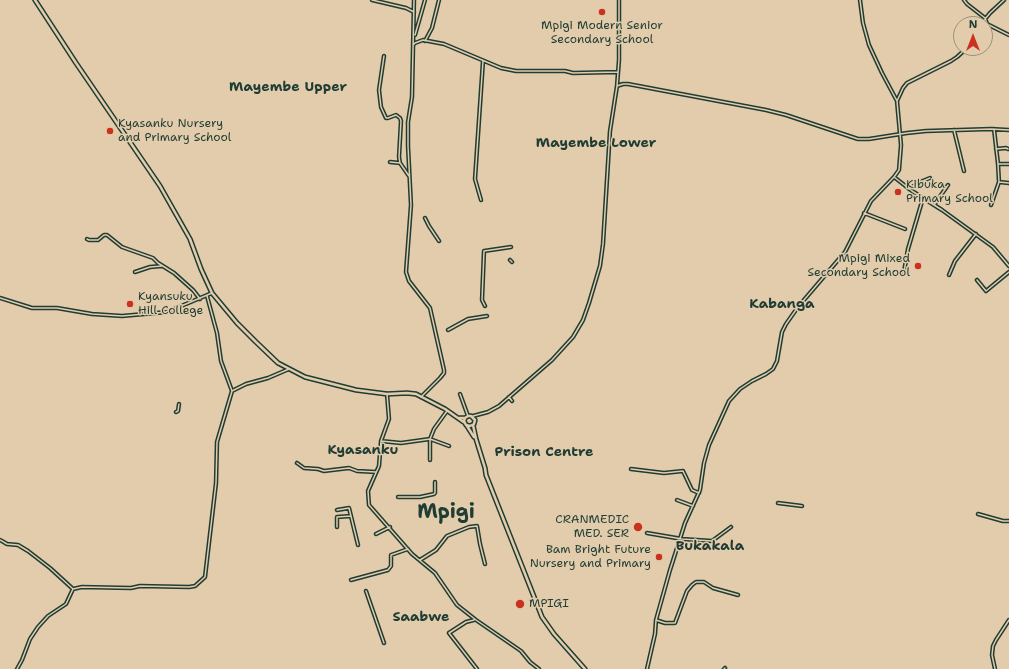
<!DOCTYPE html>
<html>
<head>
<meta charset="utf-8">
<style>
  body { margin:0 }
  #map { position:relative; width:1009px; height:669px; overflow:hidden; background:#e3ccac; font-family:"Shantell Sans",sans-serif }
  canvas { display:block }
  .north { position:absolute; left:953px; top:16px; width:40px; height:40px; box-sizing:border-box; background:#e3ccac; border:1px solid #95937c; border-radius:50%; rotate:0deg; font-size:11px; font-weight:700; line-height:16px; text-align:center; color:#1f3d34 }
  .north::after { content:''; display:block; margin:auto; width:14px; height:18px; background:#c8321e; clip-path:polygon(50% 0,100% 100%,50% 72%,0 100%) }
</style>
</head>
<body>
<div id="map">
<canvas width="1009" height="669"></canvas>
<div class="north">N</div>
</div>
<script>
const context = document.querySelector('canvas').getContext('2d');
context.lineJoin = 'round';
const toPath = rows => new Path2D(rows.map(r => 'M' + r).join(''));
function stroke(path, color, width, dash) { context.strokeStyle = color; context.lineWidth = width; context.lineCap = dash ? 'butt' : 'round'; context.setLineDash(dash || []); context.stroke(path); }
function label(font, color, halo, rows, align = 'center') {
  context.font = font + ' "Shantell Sans",sans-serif'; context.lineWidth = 3; context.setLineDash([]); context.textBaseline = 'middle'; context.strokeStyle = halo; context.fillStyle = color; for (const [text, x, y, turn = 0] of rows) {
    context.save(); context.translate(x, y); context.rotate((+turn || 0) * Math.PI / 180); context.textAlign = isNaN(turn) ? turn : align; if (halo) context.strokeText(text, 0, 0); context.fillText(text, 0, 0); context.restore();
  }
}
const street = toPath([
  [372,0,406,8,414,12],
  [414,0,412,97,408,122,408,146,411,205,406,272,409,281,430,308,444,370,444,373,440,378,421,397],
  [964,0,967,4,985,18,987,24,1009,35],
  [981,24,990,13,1004,0],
  [415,35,425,0],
  [425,41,432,28,439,0],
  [413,45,415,43,423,40,444,44,501,68,516,71,565,71,573,73,618,72],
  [384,56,379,90,381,107,386,118,388,118,396,115,400,118,401,121,399,157,400,163],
  [617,86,623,84,628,84,766,110,786,115,858,139,869,139,907,133,926,131,991,129,1009,130],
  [897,101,903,88,907,83,951,61,957,57,967,48],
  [954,130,964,171],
  [996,149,1006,148,1008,149],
  [390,162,400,163,409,176],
  [998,164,1009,164],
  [894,177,912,191,942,210,993,247,1009,266],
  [999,182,1009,183],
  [909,189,918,183,930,178],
  [481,200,475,179,483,61],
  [934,205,948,185],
  [991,205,999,182,998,164,994,129],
  [864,213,905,229],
  [425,218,429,226,439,241],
  [87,239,89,240,98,240,104,235,107,235,122,247,153,258,158,263,174,273,193,290,200,299],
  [510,260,512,262],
  [135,272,150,267,162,266],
  [904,272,908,249,923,198],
  [949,275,955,261,976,234],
  [977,280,986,291,1009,272],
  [207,296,217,333,221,361,232,391],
  [0,298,32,308,57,308,92,314,122,316,167,312,212,293],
  [485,306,482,300,484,251,511,247],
  [448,330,468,319,487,316],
  [387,394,389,419,381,441,379,466,368,491,369,505,412,554,435,573,457,605,476,620,521,651,530,662,539,669],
  [460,394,468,416],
  [509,397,512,401],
  [176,412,178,411,179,404],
  [473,416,488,412,499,406,552,360,573,337,583,320,589,303,600,266,603,244,610,131,617,86,619,60,619,0],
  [381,441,401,443,430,439,449,446],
  [430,460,430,439,434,429,447,411],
  [297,463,304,468,318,469,324,471,349,468,357,471,376,472],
  [631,469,664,473,683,471,692,490,699,493],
  [398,497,420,497,434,494,435,493,435,482],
  [677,500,693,506],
  [778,503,802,506],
  [337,510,349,508,358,545],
  [978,514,1003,521,1009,521],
  [337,527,337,517,351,516],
  [647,533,682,539,712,541,731,527],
  [376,534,390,527],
  [0,540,7,544,18,545,28,551,50,568,73,589],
  [420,560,436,550,447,536,469,527,477,526,480,544,485,564],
  [351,580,388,570,391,566,391,555,408,549],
  [366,591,384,643],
  [474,620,466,622,449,633,477,669],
  [656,620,665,623,675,623,687,591,692,585,696,582,704,582,713,588,738,595],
  [17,669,22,660,30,639,38,627,48,616,66,604,73,589,82,587,131,588,140,586,189,587,195,586,205,577,216,483,217,442,232,391,246,384,268,378,289,369],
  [647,669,655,634,656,620,670,570,685,523,700,490,704,463,709,445,729,401,740,389,752,381,766,374,773,369,777,361,782,332,786,324,798,307,845,252,871,201,894,177,899,170,901,145,897,101,882,73,869,45,863,23,860,0],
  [724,669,725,668],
  [995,669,992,655,993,646,996,640,1009,620]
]);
const secondary = toPath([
  [35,0,76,63,160,186,190,239,201,269,212,293,237,323,256,342,278,363,305,377,356,390,387,394,407,393,416,394,445,409,465,423],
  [458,418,465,418,468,416,471,416,475,420,474,424,470,426,466,425,464,421,465,418],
  [473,425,476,439,485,468,486,475,542,617,554,634,585,669],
  [467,426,474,437]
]);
const markers = [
  [602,12,4,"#c8321e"],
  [110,131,4,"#c8321e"],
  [898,192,4,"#c8321e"],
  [918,266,4,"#c8321e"],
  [130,304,4,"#c8321e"],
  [638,527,5,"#c8321e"],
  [659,557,4,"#c8321e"],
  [520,604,5,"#c8321e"]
];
const poiNames = [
  ["Mpigi Modern Senior",602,26,"center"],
  ["Secondary School",602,40,"center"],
  ["Kyasanku Nursery",118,124],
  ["and Primary School",118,138],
  ["Kibuka",906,185],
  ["Primary School",906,199],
  ["Mpigi Mixed",910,259,"right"],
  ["Secondary School",910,273,"right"],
  ["Kyansuku",138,297],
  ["Hill College",138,311],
  ["CRANMEDIC",629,520,"right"],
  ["MED. SER",629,534,"right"],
  ["Bam Bright Future",651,550,"right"],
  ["Nursery and Primary",651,564,"right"],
  ["MPIGI",529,604]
];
const quarterNames = [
  ["Mayembe Upper",288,87],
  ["Mayembe Lower",596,143],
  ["Kabanga",782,304],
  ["Kyasanku",363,450],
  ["Prison Centre",544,452],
  ["Bukakala",710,546],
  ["Saabwe",421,617]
];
const townNames = [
  ["Mpigi",446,513]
];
stroke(street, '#1f3d34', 4.5);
stroke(secondary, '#1f3d34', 5.5);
stroke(street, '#e3ccac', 1.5);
stroke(secondary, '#e3ccac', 2.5);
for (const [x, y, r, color] of markers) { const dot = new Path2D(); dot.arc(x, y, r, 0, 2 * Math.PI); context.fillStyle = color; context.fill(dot); stroke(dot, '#e3ccac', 1.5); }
label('12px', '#1f3d34', '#e3ccac', poiNames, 'left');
label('bold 14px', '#1f3d34', '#e3ccac', quarterNames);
label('bold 20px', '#1f3d34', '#e3ccac', townNames);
</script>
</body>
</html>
